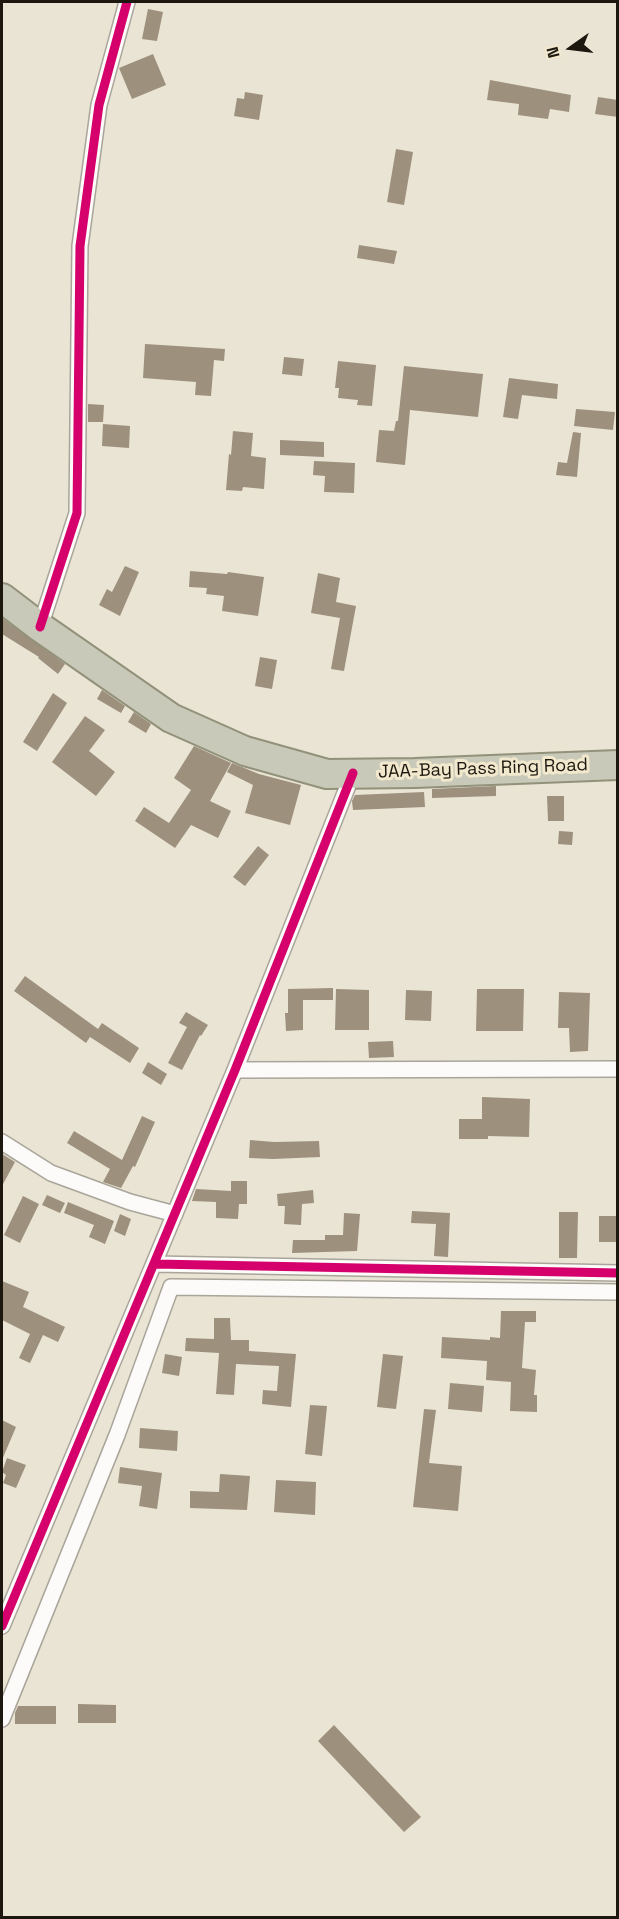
<!DOCTYPE html>
<html>
<head>
<meta charset="utf-8">
<style>
  body { margin:0 }
  #map { position:relative; width:619px; height:1919px; overflow:hidden; background:#eae4d5; font-family:"Space Grotesk",sans-serif }
  canvas { display:block }
  .frame { position:absolute; inset:0; border:3px solid #1c180f; pointer-events:none }
  .north { position:absolute; left:541px; top:18px; width:60px; height:60px; -webkit-text-stroke:4px #f2e8cd; paint-order:stroke; rotate:256deg; font-size:16px; font-weight:700; line-height:24px; text-align:center; color:#1c180f }
  .north::after { content:''; display:block; margin:auto; width:21px; height:27px; background:#1c180f; clip-path:polygon(50% 0,100% 100%,50% 72%,0 100%) }
</style>
</head>
<body>
<div id="map">
<canvas width="619" height="1919"></canvas>
<div class="frame"></div>
<div class="north">N</div>
</div>
<script>
const context = document.querySelector('canvas').getContext('2d');
context.lineJoin = 'round';
function paint(path, color) { context.fillStyle = color; context.fill(path, 'evenodd'); }
const toPath = rows => new Path2D(rows.map(r => 'M' + r).join(''));
function stroke(path, color, width, dash) { context.strokeStyle = color; context.lineWidth = width; context.lineCap = dash ? 'butt' : 'round'; context.setLineDash(dash || []); context.stroke(path); }
function label(font, color, halo, rows, align = 'center') {
  context.font = font + ' "Space Grotesk",sans-serif'; context.lineWidth = 6; context.setLineDash([]); context.textBaseline = 'middle'; context.strokeStyle = halo; context.fillStyle = color; for (const [text, x, y, turn = 0] of rows) {
    context.save(); context.translate(x, y); context.rotate((+turn || 0) * Math.PI / 180); context.textAlign = isNaN(turn) ? turn : align; if (halo) context.strokeText(text, 0, 0); context.fillText(text, 0, 0); context.restore();
  }
}
const building = toPath([
  [148,9,163,12,157,41,142,39],
  [153,54,166,85,132,99,119,68],
  [490,80,571,95,569,112,550,109,548,119,518,115,519,104,487,100],
  [245,92,263,95,259,120,234,116,237,98,244,99],
  [598,97,618,100,618,117,595,114],
  [396,149,413,152,404,205,387,202],
  [359,245,397,251,394,264,357,258],
  [145,344,225,349,224,361,214,360,211,396,195,395,196,382,143,378],
  [284,357,304,359,302,376,282,374],
  [338,361,376,365,372,406,357,405,358,400,338,398,339,388,335,388],
  [404,366,483,374,478,417,410,410,405,465,376,462,379,430,394,431,396,421,398,421],
  [509,378,558,384,557,399,522,395,518,419,503,417],
  [88,404,104,405,103,422,88,422],
  [576,409,615,412,613,430,574,426],
  [103,424,130,426,129,448,102,446],
  [233,431,253,433,251,456,266,458,264,489,243,487,242,491,226,490,229,454,231,455],
  [573,432,581,433,577,477,556,475,558,462,567,463],
  [280,440,324,442,324,457,280,455],
  [314,461,355,463,354,493,324,492,325,476,313,475],
  [125,566,139,572,120,616,99,605,107,589,112,592],
  [190,571,227,574,228,572,264,577,258,616,222,611,224,596,206,594,207,588,189,587],
  [318,573,340,578,336,602,356,606,344,671,331,669,340,618,311,613],
  [2,618,65,664,58,674,38,658,39,657,2,634],
  [260,657,277,660,272,689,255,686],
  [102,690,125,706,121,713,97,699],
  [53,693,67,703,37,751,23,742],
  [134,712,151,724,146,733,128,722],
  [85,716,105,730,89,751,115,772,96,796,52,762],
  [194,746,231,763,210,801,231,811,218,838,191,825,175,848,135,821,144,807,169,823,191,790,174,778],
  [232,763,259,774,301,785,290,825,245,813,253,785,227,772],
  [496,786,496,796,432,798,432,789],
  [424,792,425,807,353,810,352,801,355,795],
  [547,796,564,796,564,821,548,821],
  [559,831,573,832,572,845,558,844],
  [258,846,269,855,245,886,233,877],
  [25,976,98,1029,102,1023,139,1048,130,1063,90,1037,86,1043,14,991],
  [333,988,333,1000,303,1000,303,1030,286,1031,285,1013,288,1013,288,989],
  [336,989,369,990,369,1030,335,1030],
  [477,989,524,989,523,1031,476,1031],
  [406,990,432,991,431,1021,405,1020],
  [559,992,590,993,588,1051,570,1052,569,1028,558,1028],
  [186,1012,208,1025,201,1036,200,1035,182,1070,168,1063,187,1027,179,1023],
  [393,1041,394,1057,369,1058,368,1042],
  [148,1062,167,1074,161,1085,142,1073],
  [482,1097,530,1099,529,1137,488,1136,488,1139,459,1139,459,1119,482,1119],
  [142,1116,155,1122,135,1167,133,1166,121,1188,103,1182,110,1169,67,1143,74,1131,122,1160],
  [250,1140,274,1142,319,1141,320,1157,273,1159,249,1158],
  [2,1154,15,1162,2,1186],
  [231,1181,247,1181,247,1204,239,1204,238,1219,216,1218,216,1202,192,1201,196,1189,231,1191],
  [313,1190,314,1203,302,1204,301,1225,284,1224,285,1206,278,1206,277,1194],
  [47,1195,65,1203,60,1213,42,1205],
  [23,1196,39,1204,20,1243,4,1235],
  [68,1202,114,1221,105,1244,89,1237,94,1225,64,1213],
  [412,1211,450,1213,448,1257,434,1256,436,1224,411,1223],
  [559,1212,578,1212,577,1258,559,1258],
  [344,1213,360,1214,357,1251,292,1253,293,1240,325,1240,325,1235,343,1235],
  [120,1214,131,1219,125,1236,114,1231],
  [599,1216,618,1216,618,1242,599,1242],
  [2,1281,29,1292,23,1307,65,1327,58,1342,43,1335,30,1363,19,1358,30,1334,2,1320],
  [501,1311,536,1311,536,1322,525,1322,522,1368,536,1370,534,1395,537,1395,537,1412,510,1411,511,1382,486,1380,487,1361,441,1358,442,1337,490,1340,490,1337,500,1338],
  [214,1318,230,1318,231,1340,249,1340,249,1351,296,1354,291,1407,262,1404,263,1390,277,1391,279,1366,236,1364,234,1395,216,1394,219,1353,185,1351,186,1338,214,1339],
  [165,1354,182,1357,179,1376,162,1373],
  [383,1354,403,1356,396,1409,377,1407],
  [450,1383,484,1386,482,1412,448,1409],
  [310,1405,327,1406,322,1456,305,1454],
  [424,1409,436,1410,429,1463,462,1466,458,1511,413,1507],
  [2,1420,16,1427,2,1460],
  [140,1428,178,1431,177,1451,139,1448],
  [7,1458,26,1465,16,1488,3,1483,6,1475,2,1472],
  [120,1467,162,1473,157,1509,139,1506,142,1486,118,1483],
  [220,1474,250,1476,247,1510,190,1508,190,1491,219,1492],
  [276,1480,316,1482,315,1515,274,1512],
  [78,1704,116,1705,116,1723,78,1723],
  [18,1706,56,1706,56,1724,15,1724,15,1713],
  [334,1725,421,1817,404,1832,318,1741]
]);
const street = toPath([
  [40,627,77,513,80,246,99,105,127,2],
  [235,1070,618,1069],
  [2,1142,51,1173,130,1202,175,1214],
  [155,1264,618,1273],
  [2,1626,235,1070,353,773],
  [2,1719,117,1435,171,1287,618,1292]
]);
const highway = toPath([
  [2,598,40,627,171,718,245,751,327,774,415,773,618,765]
]);
const cycleway = toPath([
  [40,627,77,513,80,246,99,105,127,2],
  [155,1264,618,1273],
  [2,1626,235,1070,353,773]
]);
const streetNames = [
  ["JAA-Bay Pass Ring Road",483,769,-2]
];
paint(building, '#9d907d');
stroke(street, '#a9a59a', 18);
stroke(highway, '#92917a', 32);
stroke(street, '#fcfbf9', 15);
stroke(highway, '#c8c9b8', 28);
stroke(cycleway, '#d6006c', 9);
label('18px', '#1c180f', '#f2e8cd', streetNames);
</script>
</body>
</html>
